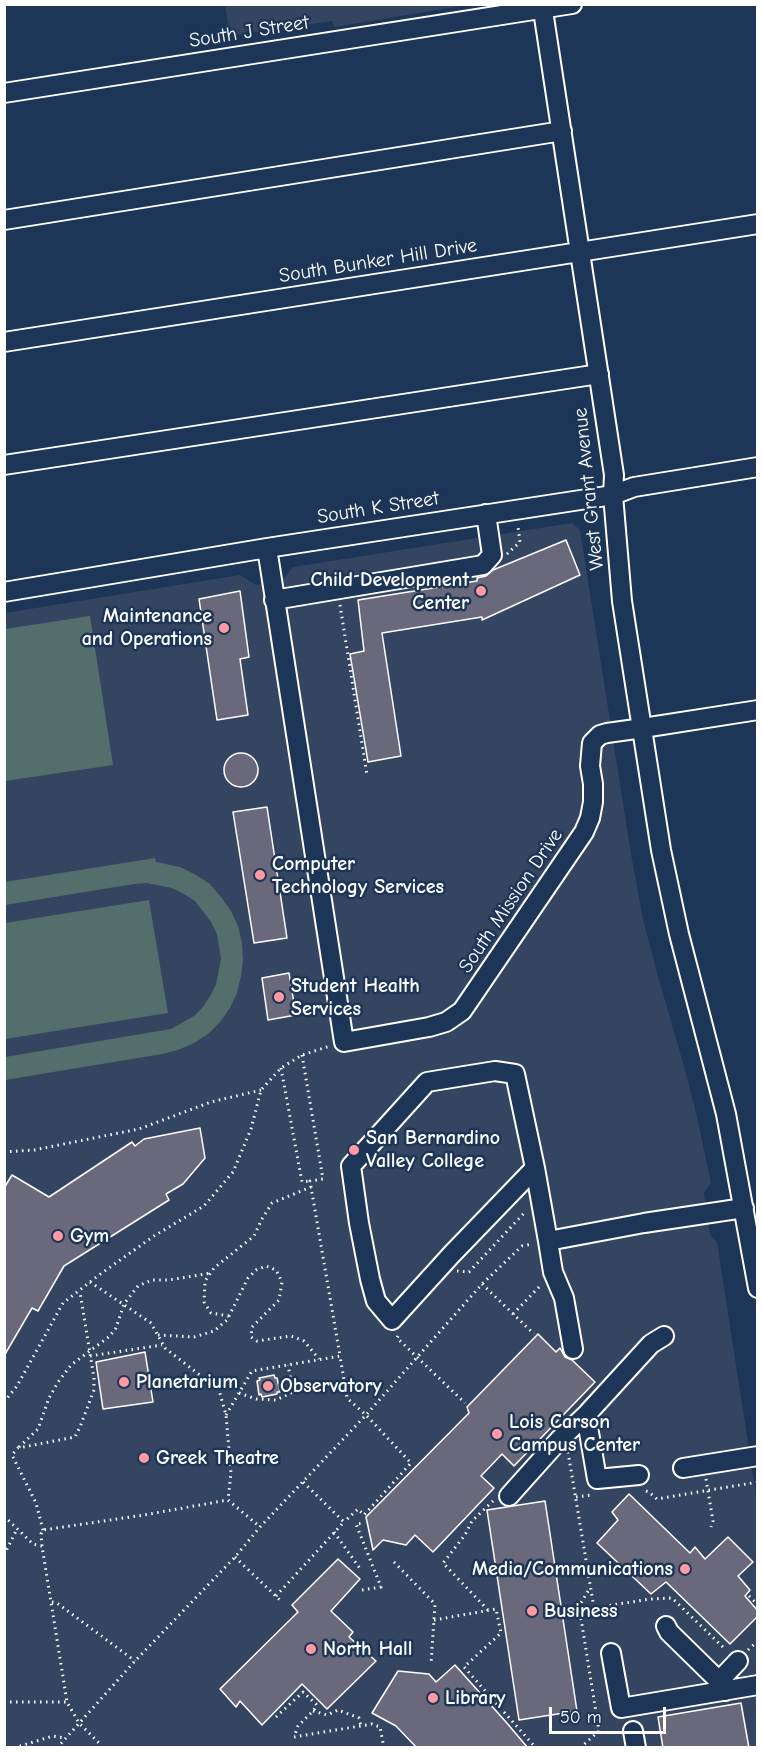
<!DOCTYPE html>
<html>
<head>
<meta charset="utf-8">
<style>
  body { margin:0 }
  #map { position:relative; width:762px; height:1752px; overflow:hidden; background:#1d3557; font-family:"Comic Neue",sans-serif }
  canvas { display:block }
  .frame { position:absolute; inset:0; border:6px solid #fff; pointer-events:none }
  .scale { position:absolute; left:549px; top:1707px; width:117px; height:27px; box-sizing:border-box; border:3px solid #fff; border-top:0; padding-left:8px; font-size:18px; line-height:21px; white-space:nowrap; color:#fff; -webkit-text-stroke:4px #1d3557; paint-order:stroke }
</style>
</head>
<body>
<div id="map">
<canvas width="762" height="1752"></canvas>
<div class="frame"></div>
<div class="scale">50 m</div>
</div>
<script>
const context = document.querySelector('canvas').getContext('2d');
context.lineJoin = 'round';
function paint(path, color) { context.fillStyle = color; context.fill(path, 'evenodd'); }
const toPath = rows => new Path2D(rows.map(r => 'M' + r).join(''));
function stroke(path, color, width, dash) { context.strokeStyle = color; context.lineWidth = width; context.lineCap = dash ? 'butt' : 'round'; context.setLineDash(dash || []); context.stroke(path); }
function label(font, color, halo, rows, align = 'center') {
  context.font = font + ' "Comic Neue",sans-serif'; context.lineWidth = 5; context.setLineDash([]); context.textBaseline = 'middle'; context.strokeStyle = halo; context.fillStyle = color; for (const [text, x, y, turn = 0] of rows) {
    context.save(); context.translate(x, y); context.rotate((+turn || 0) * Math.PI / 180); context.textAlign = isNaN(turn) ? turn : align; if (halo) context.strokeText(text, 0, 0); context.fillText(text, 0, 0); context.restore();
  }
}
const built = toPath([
  [225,5,225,4,467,5,334,27,332,21,230,36],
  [572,523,580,530,631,854,643,919,657,973,684,1066,697,1117,711,1183,704,1193,710,1235,717,1242,757,1501,757,1747,5,1748,5,613,240,575,256,585,282,581,293,567]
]);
const green = toPath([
  [90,616,113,765,5,781,5,629],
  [155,858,156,862,180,867,196,875,210,884,221,897,231,911,238,926,242,943,243,960,241,976,237,993,230,1008,220,1022,208,1034,194,1043,178,1050,162,1054,5,1080,5,1057,171,1029,194,1016,203,1007,210,996,216,985,221,959,217,934,211,922,195,901,184,894,172,888,147,883,134,884,5,905,5,882],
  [149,900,168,1013,5,1039,5,923]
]);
const building = toPath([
  [566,540,580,575,482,620,482,617,382,633,401,756,368,762,350,654,364,651,358,600,477,581,477,578,486,576,493,570,566,540],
  [240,591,249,657,240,659,248,715,217,720,199,599,240,591],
  '224 770a17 17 0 1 1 34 0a17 17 0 1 1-34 0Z',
  [267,807,287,938,254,943,233,812,267,807],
  [289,973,296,1015,268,1020,262,978,289,973],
  [200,1128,205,1158,183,1184,166,1194,169,1200,64,1266,38,1311,32,1308,4,1356,4,1188,12,1175,49,1197,132,1142,135,1146,144,1139,200,1128],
  [538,1334,556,1352,560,1348,565,1357,572,1360,595,1382,514,1466,502,1454,481,1476,494,1488,433,1552,415,1535,406,1545,383,1540,373,1550,366,1517,469,1413,467,1407,538,1334],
  [145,1352,153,1402,103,1409,96,1362,145,1352],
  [274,1375,275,1378,277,1378,280,1392,277,1392,277,1394,262,1397,261,1394,259,1395,257,1381,260,1380,259,1378,274,1375],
  [629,1494,690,1553,695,1547,705,1559,728,1537,753,1562,738,1576,750,1590,745,1596,758,1611,758,1616,730,1644,666,1582,651,1594,597,1543,618,1520,612,1512,629,1494],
  [545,1501,577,1711,519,1720,487,1510,545,1501],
  [338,1559,360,1579,331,1611,353,1632,349,1637,376,1661,327,1709,302,1684,262,1725,240,1701,236,1707,220,1689,298,1612,292,1605,338,1559],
  [455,1665,506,1722,528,1748,417,1748,396,1726,372,1713,398,1671,429,1674,436,1682,455,1665],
  [741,1703,749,1748,663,1748,658,1717,741,1703]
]);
const path = toPath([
  [507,554,520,542,518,527],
  [340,605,367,775],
  [302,1055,323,1179,310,1181,340,1356],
  [281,1068,302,1182,310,1181],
  [4,1152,34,1150,139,1129,211,1102,261,1090],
  [457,1271,469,1272,526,1211],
  [90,1282,151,1323,165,1348,219,1390,226,1415,231,1473,228,1500],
  [482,1284,534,1334],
  [513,1314,540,1286],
  [229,1316,211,1313,204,1302,205,1281,214,1268,254,1236,262,1219,272,1203,311,1187],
  [158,1335,194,1337,214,1331,227,1320,248,1278,256,1270,266,1266,276,1270,282,1282,279,1300,252,1327,251,1337,257,1341,291,1336,304,1341,319,1359],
  [398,1336,397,1338,465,1403],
  [90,1356,162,1345],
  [239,1393,256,1399,276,1400,293,1392,288,1365],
  [4,1402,17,1386,63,1303,99,1275,154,1236,204,1206,233,1172,251,1129,261,1090,281,1068,302,1055,330,1046],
  [226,1415,252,1371,340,1356,347,1398,366,1415,411,1463,364,1515,358,1509,344,1522],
  [19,1447,38,1429,49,1398,58,1382,71,1365,110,1336,116,1328,124,1304,138,1286,152,1280,169,1280,211,1273],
  [568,1452,594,1608,650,1599,672,1598,726,1650],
  [706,1479,713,1521,711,1527],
  [646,1491,649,1492,657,1499,758,1482],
  [576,1497,592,1495],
  [4,1516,33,1544,42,1546,67,1702,79,1723,100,1744],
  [43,1530,36,1503,12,1455,18,1448,75,1437,80,1427,94,1390,94,1378,80,1292],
  [334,1532,361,1570],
  [42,1546,41,1534,43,1530,144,1515,228,1500,260,1527],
  [4,1555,17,1529],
  [235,1557,282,1602],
  [394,1562,435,1604,431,1664],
  [362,1590,381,1587,356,1524,365,1523],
  [276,1596,344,1522,303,1482],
  [749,1596,758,1605],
  [52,1602,57,1603,135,1661],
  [488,1610,443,1563,465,1535,472,1521,493,1501],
  [434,1620,496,1609,501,1633,464,1667,536,1748],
  [748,1650,758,1641],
  [4,1702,67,1702],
  [313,1711,327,1715,338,1710,359,1718,361,1726],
  [276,1717,303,1692,317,1705,313,1711,298,1726,294,1737],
  [294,1737,372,1724,380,1727,384,1748],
  [14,1748,53,1736,65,1738],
  [57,1748,135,1661,235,1557,260,1527,366,1415,482,1284,522,1246,532,1244],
  [580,1748,599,1731,579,1606,590,1588]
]);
const minor = toPath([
  [542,4,614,475,613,495,622,601,661,850,679,934,726,1114,758,1288],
  [4,93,572,4],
  [4,220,562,131],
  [4,342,758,224],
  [4,465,599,374],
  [267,548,344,1042,429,1027,446,1022,462,1011,584,832,590,818,593,802,593,784,590,766,592,743,600,735,607,733,643,728,758,710],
  [4,592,267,548,613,495,634,487,758,467],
  [274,600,483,565,492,555,486,514],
  [535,1168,452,1254,392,1320,376,1301,370,1279,359,1223,351,1166,427,1082,495,1071,515,1074,535,1168,548,1241,644,1223,744,1208],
  [548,1241,553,1272,564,1298,573,1349],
  [683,1468,758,1456],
  [639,1475,597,1479,586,1415,651,1344,664,1336],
  [509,1496,560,1439,586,1415],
  [666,1626,669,1632,719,1681,725,1691],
  [611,1653,621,1708,758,1685],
  [719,1681,738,1661],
  [633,1731,636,1748]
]);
const markers = [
  [481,591,6,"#ff9aa2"],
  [224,628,6,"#ff9aa2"],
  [260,875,6,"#ff9aa2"],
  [279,997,6,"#ff9aa2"],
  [354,1150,6,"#ff9aa2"],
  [58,1236,6,"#ff9aa2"],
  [124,1382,6,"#ff9aa2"],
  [268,1386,6,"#ff9aa2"],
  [497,1434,6,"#ff9aa2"],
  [144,1458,6,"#ff9aa2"],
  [685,1569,6,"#ff9aa2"],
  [532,1611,6,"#ff9aa2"],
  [311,1649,6,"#ff9aa2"],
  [433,1698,6,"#ff9aa2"]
];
const streetNames = [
  ["South J Street",249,32,-9],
  ["South Bunker Hill Drive",378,261,-9],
  ["West Grant Avenue",589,489,-96],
  ["South K Street",378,508,-9],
  ["South Mission Drive",511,901,-56]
];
const poiNames = [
  ["Child Development",469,580,"right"],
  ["Center",469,603,"right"],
  ["Maintenance",212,616,"right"],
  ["and Operations",212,639,"right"],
  ["Computer",272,864],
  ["Technology Services",272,887],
  ["Student Health",291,986],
  ["Services",291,1009],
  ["San Bernardino",366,1138],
  ["Valley College",366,1161],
  ["Gym",70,1236],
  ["Planetarium",136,1382],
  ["Observatory",280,1386],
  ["Lois Carson",509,1422],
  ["Campus Center",509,1445],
  ["Greek Theatre",156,1458],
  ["Media/Communications",673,1569,"right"],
  ["Business",544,1611],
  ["North Hall",323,1649],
  ["Library",445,1698]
];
paint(built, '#344562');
paint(green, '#546e6b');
paint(building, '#6a697b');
stroke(building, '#fff', 1.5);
stroke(minor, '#fff', 22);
stroke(path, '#fff', 3, [1.5, 4.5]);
stroke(minor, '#1d3557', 18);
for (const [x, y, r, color] of markers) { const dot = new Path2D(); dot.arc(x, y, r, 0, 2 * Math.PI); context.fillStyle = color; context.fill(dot); stroke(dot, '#1d3557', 2); }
label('20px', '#fff', '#1d3557', streetNames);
label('bold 20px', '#fff', '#1d3557', poiNames, 'left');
</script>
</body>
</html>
